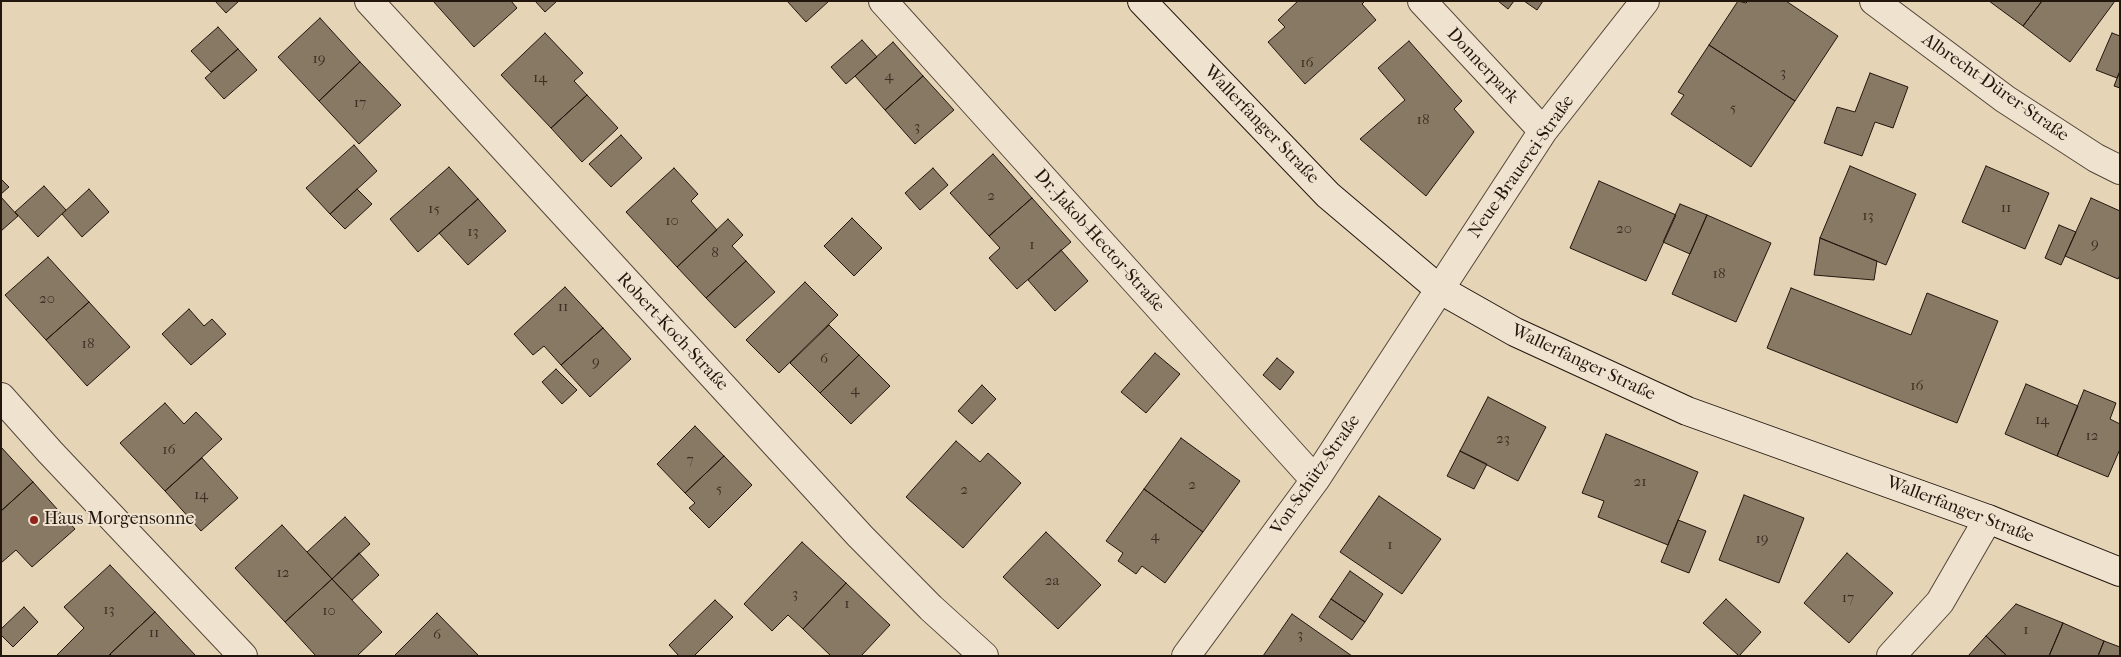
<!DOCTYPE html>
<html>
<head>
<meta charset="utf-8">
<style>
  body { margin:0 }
  #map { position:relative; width:2121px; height:657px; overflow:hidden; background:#e6d4b7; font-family:"IM FELL French Canon",serif }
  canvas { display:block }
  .frame { position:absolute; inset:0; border:2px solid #22160d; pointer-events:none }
</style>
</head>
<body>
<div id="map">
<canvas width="2121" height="657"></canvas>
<div class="frame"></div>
</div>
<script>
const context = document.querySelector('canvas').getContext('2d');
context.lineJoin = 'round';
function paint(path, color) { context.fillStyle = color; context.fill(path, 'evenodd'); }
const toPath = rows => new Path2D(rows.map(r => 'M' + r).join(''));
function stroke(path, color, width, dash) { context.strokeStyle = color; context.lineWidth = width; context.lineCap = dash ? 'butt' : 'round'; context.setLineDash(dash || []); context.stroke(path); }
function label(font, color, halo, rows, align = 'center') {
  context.font = font + ' "IM FELL French Canon",serif'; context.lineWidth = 4; context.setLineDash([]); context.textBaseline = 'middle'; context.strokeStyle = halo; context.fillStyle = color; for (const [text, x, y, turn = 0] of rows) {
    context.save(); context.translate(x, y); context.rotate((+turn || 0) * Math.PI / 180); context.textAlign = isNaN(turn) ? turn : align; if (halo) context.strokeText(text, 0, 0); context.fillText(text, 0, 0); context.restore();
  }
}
const building = toPath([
  [215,1,239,1,226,13,215,1],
  [433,1,511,1,517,8,474,47,433,1],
  [535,1,557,1,545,12,535,1],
  [787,1,829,1,806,22,787,1],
  [1298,1,1365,1,1362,4,1376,20,1305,84,1268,42,1285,27,1278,20,1298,1],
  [1498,1,1514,1,1508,9,1498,1],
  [1524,1,1543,1,1537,10,1524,1],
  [1738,1,1746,3,1748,1,1786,1,1838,36,1795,101,1709,45,1738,1],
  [1989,1,2042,1,2023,26,1989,1],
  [2042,1,2115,1,2070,62,2023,26,2042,1],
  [320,18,360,62,319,101,278,57,320,18],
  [218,27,238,49,211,72,191,51,218,27],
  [545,33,583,73,574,81,587,95,551,128,501,75,545,33],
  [2112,33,2120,36,2120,71,2117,78,2096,70,2112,33],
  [862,40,877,57,846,84,831,67,862,40],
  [1409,41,1462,101,1454,109,1474,132,1426,196,1360,139,1405,100,1378,68,1409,41],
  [893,42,923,76,885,110,855,76,893,42],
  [1709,45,1795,101,1751,167,1671,114,1684,95,1678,92,1709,45],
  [238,49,257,70,224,99,205,78,238,49],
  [360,62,401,105,359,144,319,101,360,62],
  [2120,71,2120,88,2114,86,2120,71],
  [1870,73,1908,87,1893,128,1875,122,1862,156,1824,143,1837,107,1855,112,1870,73],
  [923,76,954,110,915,144,885,110,923,76],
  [587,95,618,128,582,162,551,128,587,95],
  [621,135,642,158,611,187,589,164,621,135],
  [354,145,377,171,330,214,306,188,354,145],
  [993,154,1032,198,989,236,950,193,993,154],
  [1850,166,1916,194,1886,265,1820,238,1850,166],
  [1986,166,2049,193,2025,249,1962,222,1986,166],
  [449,167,478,199,418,252,390,219,449,167],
  [674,168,698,194,691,201,717,230,677,267,626,212,674,168],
  [933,168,948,185,920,210,905,193,933,168],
  [1,179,9,187,1,194,1,179],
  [1599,181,1676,215,1646,281,1570,248,1599,181],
  [44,186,66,210,38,237,15,212,44,186],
  [89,189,109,212,82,237,62,214,89,189],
  [357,189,372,204,345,229,330,214,357,189],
  [1,197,18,216,1,231,1,197],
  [1032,198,1071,242,1017,289,989,258,1000,248,989,236,1032,198],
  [2091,198,2120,211,2120,275,2118,279,2065,256,2091,198],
  [478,199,506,231,468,265,439,233,478,199],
  [1680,204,1707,215,1690,254,1663,242,1680,204],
  [1707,215,1771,243,1736,322,1672,294,1707,215],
  [852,218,882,248,854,276,824,246,852,218],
  [728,219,743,235,732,246,746,261,706,298,677,267,728,219],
  [2059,225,2076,232,2061,265,2045,258,2059,225],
  [1820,238,1877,261,1874,280,1814,275,1820,238],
  [1061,250,1088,281,1055,311,1028,280,1061,250],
  [48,257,89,302,46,340,5,295,48,257],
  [746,261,775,292,735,328,706,298,746,261],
  [805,282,838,315,779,373,746,340,805,282],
  [565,287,603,328,561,365,544,346,533,355,514,334,565,287],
  [1791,288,1911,335,1927,293,1998,321,1957,423,1767,348,1791,288],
  [89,302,130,347,87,386,46,340,89,302],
  [189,309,204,326,212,319,226,334,191,365,162,334,189,309],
  [829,325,859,355,820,393,790,363,829,325],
  [603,328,631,359,590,397,561,365,603,328],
  [1155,353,1180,374,1146,413,1121,392,1155,353],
  [859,355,890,386,851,424,820,393,859,355],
  [1277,358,1294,372,1280,390,1263,375,1277,358],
  [556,369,577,390,562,404,542,382,556,369],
  [2026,384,2078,406,2057,456,2005,434,2026,384],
  [982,385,996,399,972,424,958,411,982,385],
  [2084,390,2116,403,2110,419,2120,424,2120,449,2108,477,2057,456,2084,390],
  [1488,397,1546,427,1518,481,1460,451,1488,397],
  [165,403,184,424,196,412,222,439,165,491,120,443,165,403],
  [695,426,724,456,685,493,657,464,695,426],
  [1606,434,1698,472,1668,545,1598,517,1604,501,1582,493,1606,434],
  [1181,438,1240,481,1203,532,1144,489,1181,438],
  [956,441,980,462,988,453,1021,483,963,548,906,497,956,441],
  [1,447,33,482,1,511,1,447],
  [1460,451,1487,464,1474,489,1447,476,1460,451],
  [724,456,752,485,709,528,689,508,695,503,685,493,724,456],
  [202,458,238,498,201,531,165,491,202,458],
  [33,482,75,529,32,567,16,550,1,563,1,511,33,482],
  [1144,489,1203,532,1165,583,1142,566,1136,574,1118,561,1123,553,1106,541,1144,489],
  [1744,495,1804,518,1779,583,1719,560,1744,495],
  [1379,496,1441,539,1402,594,1340,552,1379,496],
  [345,517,370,544,332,579,307,552,345,517],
  [1678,520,1706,531,1689,573,1661,562,1678,520],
  [282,525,332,579,285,622,235,568,282,525],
  [1046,532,1101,585,1058,629,1003,577,1046,532],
  [802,542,846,583,803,629,788,615,772,631,744,604,802,542],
  [359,553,379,575,352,600,332,579,359,553],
  [1847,553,1893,593,1849,643,1804,603,1847,553],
  [110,565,155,612,108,656,56,656,84,628,64,607,110,565],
  [1350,571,1383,594,1365,622,1331,599,1350,571],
  [332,579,382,632,357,656,316,656,285,622,332,579],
  [846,583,890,625,861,656,831,656,803,629,846,583],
  [1331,599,1365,622,1352,640,1319,617,1331,599],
  [1726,599,1761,632,1739,656,1703,623,1726,599],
  [715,600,733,617,694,656,679,656,669,645,715,600],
  [2016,604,2063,623,2049,656,2007,656,1986,636,2016,604],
  [24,607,38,622,13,647,1,635,1,629,24,607],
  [155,612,196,656,112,656,110,654,155,612],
  [437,613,479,656,394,656,437,613],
  [1292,614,1352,656,1263,656,1292,614],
  [2063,623,2104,641,2098,656,2049,656,2063,623],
  [1986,636,2007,656,1968,656,1986,636],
  [2104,641,2120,647,2120,656,2098,656,2104,641]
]);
const minor = toPath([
  [369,1,860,536,931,608,984,656],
  [883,1,1315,480],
  [1422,1,1543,131],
  [1874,1,2005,99,2096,158,2120,170],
  [1,397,50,452,243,656],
  [1186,656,1315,480,1543,131,1645,1],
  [1891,656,1940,602,1988,519]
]);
const secondary = toPath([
  [1142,1,1328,195,1439,289,1515,332,1687,411,1988,519,2120,572]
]);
const markers = [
  [34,520,5,"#8f2418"]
];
const numberNames = [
  ["19",319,59],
  ["16",1307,63],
  ["3",1783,73],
  ["4",889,76],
  ["14",540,78],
  ["17",360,103],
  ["5",1733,108],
  ["18",1423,120],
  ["3",917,127],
  ["2",991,196],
  ["11",2006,208],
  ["15",434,209],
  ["13",1868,216],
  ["10",672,221],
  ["20",1624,229],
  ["13",473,232],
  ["9",2095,244],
  ["1",1032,245],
  ["8",715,253],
  ["18",1719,274],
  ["20",47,299],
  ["11",563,307],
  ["18",88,344],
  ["6",824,359],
  ["9",596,362],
  ["16",1917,386],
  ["4",855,390],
  ["14",2042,420],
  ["12",2092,436],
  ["23",1503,439],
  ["16",169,450],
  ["7",690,460],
  ["21",1640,482],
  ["2",1192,485],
  ["5",719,489],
  ["2",964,490],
  ["14",201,495],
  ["4",1155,536],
  ["19",1762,539],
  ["1",1390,545],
  ["12",283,573],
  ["2a",1052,581],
  ["3",795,594],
  ["17",1848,598],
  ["1",847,604],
  ["13",109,610],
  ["10",329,611],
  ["1",2026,630],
  ["11",154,633],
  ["6",437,635],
  ["3",1300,635]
];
const streetNames = [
  ["Donnerpark",1482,66,47],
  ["Albrecht-Dürer-Straße",1995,88,35],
  ["Wallerfanger Straße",1261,125,46],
  ["Neue-Brauerei-Straße",1522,167,-55],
  ["Dr.-Jakob-Hector-Straße",1099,241,48],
  ["Robert-Koch-Straße",672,332,47],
  ["Wallerfanger Straße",1583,363,25],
  ["Von-Schütz-Straße",1316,475,-55],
  ["Wallerfanger Straße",1960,510,21]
];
const poiNames = [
  ["Haus Morgensonne",44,520]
];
paint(building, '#887965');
stroke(building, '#22160d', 1);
stroke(minor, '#534638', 30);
stroke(secondary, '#22160d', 30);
stroke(minor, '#efe3d0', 28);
stroke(secondary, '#efe3d0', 28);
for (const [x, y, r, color] of markers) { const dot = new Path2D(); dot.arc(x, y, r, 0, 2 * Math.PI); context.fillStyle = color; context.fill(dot); stroke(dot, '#efe3d0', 2); }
label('15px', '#3c2f23', null, numberNames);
label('18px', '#22160d', '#efe3d0', streetNames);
label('18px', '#22160d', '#efe3d0', poiNames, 'left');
</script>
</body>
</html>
